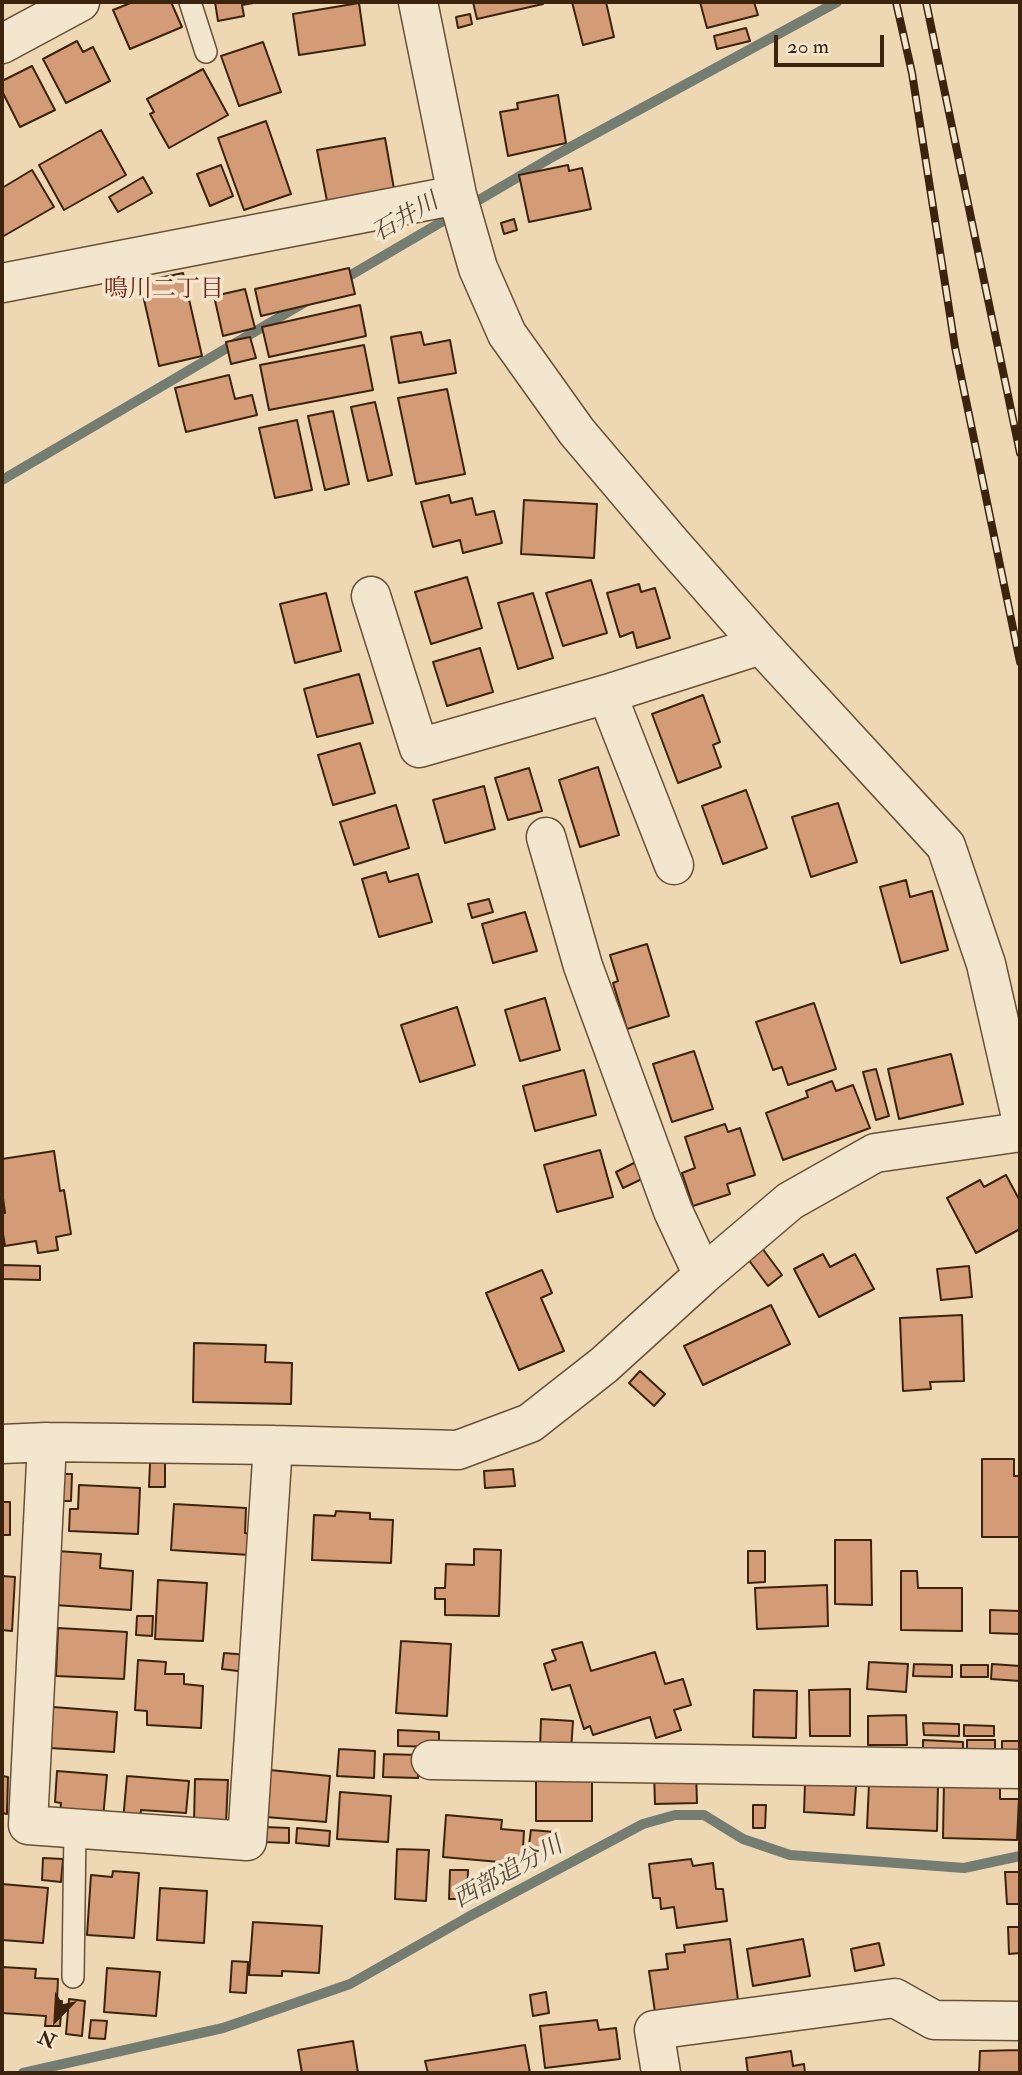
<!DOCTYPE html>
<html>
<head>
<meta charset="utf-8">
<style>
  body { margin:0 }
  #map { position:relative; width:1022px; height:2075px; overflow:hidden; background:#edd8b3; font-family:"IM FELL Double Pica",serif }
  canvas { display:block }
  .frame { position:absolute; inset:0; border:4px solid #3b230d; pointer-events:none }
  .north { position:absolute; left:21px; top:1984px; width:70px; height:70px; -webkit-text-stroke:5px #f3e6ce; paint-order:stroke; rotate:204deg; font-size:19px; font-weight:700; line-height:28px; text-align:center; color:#3b230d }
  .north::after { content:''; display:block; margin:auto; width:24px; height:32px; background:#3b230d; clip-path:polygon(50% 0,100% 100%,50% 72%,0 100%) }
  .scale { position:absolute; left:774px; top:35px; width:110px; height:32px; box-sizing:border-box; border:4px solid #3b230d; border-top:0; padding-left:9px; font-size:21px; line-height:24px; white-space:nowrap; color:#3b230d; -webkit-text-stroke:5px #f3e6ce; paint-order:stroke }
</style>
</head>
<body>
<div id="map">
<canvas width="1022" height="2075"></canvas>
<div class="frame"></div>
<div class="north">N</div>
<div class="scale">20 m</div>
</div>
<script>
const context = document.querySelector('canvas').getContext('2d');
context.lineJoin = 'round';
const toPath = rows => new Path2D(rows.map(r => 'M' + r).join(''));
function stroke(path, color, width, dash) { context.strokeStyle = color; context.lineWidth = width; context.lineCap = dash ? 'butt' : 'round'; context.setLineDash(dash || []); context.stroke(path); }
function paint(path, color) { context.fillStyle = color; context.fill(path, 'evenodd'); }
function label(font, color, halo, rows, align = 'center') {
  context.font = font + ' "IM FELL Double Pica","Noto Serif JP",serif'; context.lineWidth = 7; context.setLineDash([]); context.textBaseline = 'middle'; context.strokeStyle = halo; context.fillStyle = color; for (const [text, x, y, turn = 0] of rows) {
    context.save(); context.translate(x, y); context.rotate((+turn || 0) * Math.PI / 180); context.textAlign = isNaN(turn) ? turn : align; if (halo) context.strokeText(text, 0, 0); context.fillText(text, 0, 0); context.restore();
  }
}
const stream = toPath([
  [339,282,554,156,837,2],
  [2,480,307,301],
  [23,2073,223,2028,350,1984,470,1916,643,1824,675,1815,704,1815,743,1839,790,1855,964,1868,1020,1856]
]);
const building = toPath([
  [133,2,171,2,182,27,130,49,113,10,133,2],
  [215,2,259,2,242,5,244,16,218,21,215,2],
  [473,2,542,2,543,4,477,19,473,2],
  [572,2,606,2,614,37,583,45,572,2],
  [700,2,754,2,758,15,707,28,700,2],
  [359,3,365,45,299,55,293,14,359,3],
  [470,14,472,24,458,28,456,17,470,14],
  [746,28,750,41,717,49,714,36,746,28],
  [77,41,83,52,93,47,110,81,66,103,43,59,77,41],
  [263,42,281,92,239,106,221,56,263,42],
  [32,66,55,110,20,127,2,91,2,81,32,66],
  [203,69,228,115,169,148,150,114,154,112,147,99,203,69],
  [558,95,566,143,508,156,500,112,518,109,517,103,558,95],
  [266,121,291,194,244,210,218,138,266,121],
  [101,130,126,175,64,210,39,165,101,130],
  [385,138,394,189,327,201,317,150,385,138],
  [221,165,233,196,210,206,197,174,221,165],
  [568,165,569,171,582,168,591,209,529,222,519,175,568,165],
  [32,170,54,207,2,237,2,188,32,170],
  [143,177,152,193,118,212,109,197,143,177],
  [514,219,517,230,504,234,501,223,514,219],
  [349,268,355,294,261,316,255,289,349,268],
  [183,273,202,356,159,366,140,282,183,273],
  [245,289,255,328,223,336,214,296,245,289],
  [360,305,366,336,269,357,262,327,360,305],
  [421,332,424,345,450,340,456,373,399,383,391,337,421,332],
  [250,337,256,358,231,364,226,342,250,337],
  [364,345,373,390,269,410,260,365,364,345],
  [229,375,235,399,252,395,257,415,186,432,175,388,229,375],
  [447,389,465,474,416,484,398,398,447,389],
  [375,402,392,475,368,481,351,407,375,402],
  [333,411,349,484,325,490,308,416,333,411],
  [297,420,312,490,275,498,259,428,297,420],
  [449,495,451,503,472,498,476,515,494,511,502,543,463,553,460,540,433,547,421,502,449,495],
  [524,500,597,504,594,558,521,554,524,500],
  [467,577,482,628,431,644,415,592,467,577],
  [591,580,607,633,563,646,546,593,591,580],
  [639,584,641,592,655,588,670,638,637,648,633,632,620,637,607,593,639,584],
  [326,593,341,651,295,663,280,604,326,593],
  [533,593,553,658,518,669,498,603,533,593],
  [480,648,493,692,447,706,433,662,480,648],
  [359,674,373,723,317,737,304,689,359,674],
  [703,695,720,742,713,745,721,767,678,783,652,714,703,695],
  [360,743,375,793,333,805,318,755,360,743],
  [598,767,619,835,580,847,559,780,598,767],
  [529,768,542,811,508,820,495,778,529,768],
  [484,786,495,829,445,843,433,800,484,786],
  [746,790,767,848,723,864,702,806,746,790],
  [838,803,857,862,811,877,792,817,838,803],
  [396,805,409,848,354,865,340,822,396,805],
  [386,872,389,882,418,874,432,922,379,937,362,879,386,872],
  [906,880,910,897,932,891,948,950,901,963,880,887,906,880],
  [489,899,493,912,472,918,468,904,489,899],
  [525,912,537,951,493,963,482,924,525,912],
  [647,944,669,1016,627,1029,613,983,618,981,610,955,647,944],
  [545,998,560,1050,520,1061,505,1010,545,998],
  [814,1003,836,1069,788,1085,782,1067,773,1070,756,1022,814,1003],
  [457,1007,475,1065,420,1082,401,1025,457,1007],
  [694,1051,713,1109,672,1122,653,1064,694,1051],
  [951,1054,963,1104,899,1119,888,1069,951,1054],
  [876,1069,889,1116,876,1120,863,1072,876,1069],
  [584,1070,596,1115,535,1131,523,1086,584,1070],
  [832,1081,836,1091,853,1085,870,1128,783,1160,766,1113,808,1097,806,1091,832,1081],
  [725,1124,728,1132,740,1128,755,1175,727,1184,730,1194,693,1206,682,1173,695,1168,685,1137,725,1124],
  [600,1150,613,1197,557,1212,544,1165,600,1150],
  [54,1151,60,1191,64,1190,71,1234,56,1237,58,1250,38,1253,36,1241,5,1246,2,1228,2,1213,5,1213,2,1191,2,1159,54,1151],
  [636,1162,644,1178,623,1188,616,1172,636,1162],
  [1006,1175,1020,1201,1020,1229,976,1253,947,1198,980,1180,984,1187,1006,1175],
  [762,1248,782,1275,768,1286,748,1259,762,1248],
  [823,1254,830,1267,855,1254,874,1289,819,1317,794,1269,823,1254],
  [3,1265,40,1266,40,1280,3,1279,3,1265],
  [969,1266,972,1297,941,1300,937,1269,969,1266],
  [542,1270,552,1293,541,1298,564,1351,519,1370,486,1293,542,1270],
  [771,1305,790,1344,703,1385,684,1346,771,1305],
  [962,1315,964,1381,930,1382,931,1389,903,1391,900,1318,962,1315],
  [194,1343,266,1345,265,1362,292,1363,291,1404,193,1402,194,1343],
  [640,1371,665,1394,654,1406,629,1383,640,1371],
  [982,1459,1014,1459,1014,1476,1020,1476,1020,1537,982,1537,982,1459],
  [150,1463,165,1463,165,1487,149,1487,150,1463],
  [513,1469,515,1486,485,1488,484,1471,513,1469],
  [58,1474,72,1474,71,1501,57,1501,58,1474],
  [79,1485,140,1488,138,1534,69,1531,70,1509,78,1509,79,1485],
  [2,1502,10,1502,10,1535,2,1535,2,1502],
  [174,1504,246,1508,245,1533,251,1534,250,1555,171,1550,174,1504],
  [336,1511,370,1513,370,1519,393,1520,391,1563,312,1560,314,1515,335,1516,336,1511],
  [835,1540,871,1540,872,1605,835,1604,835,1540],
  [474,1549,501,1550,499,1616,445,1615,445,1599,435,1599,435,1588,445,1588,446,1564,474,1565,474,1549],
  [57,1551,101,1554,100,1568,133,1571,131,1610,54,1605,57,1551],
  [748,1551,765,1551,765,1582,748,1583,748,1551],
  [901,1571,917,1571,918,1588,962,1588,962,1631,901,1630,901,1571],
  [2,1576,15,1577,12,1631,2,1630,2,1576],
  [158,1580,207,1583,203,1641,155,1639,158,1580],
  [827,1585,828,1626,757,1629,755,1588,827,1585],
  [990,1610,1020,1611,1020,1634,990,1633,990,1610],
  [137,1616,153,1616,152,1636,136,1635,137,1616],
  [58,1628,127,1632,124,1679,56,1676,58,1628],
  [401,1641,451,1644,447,1716,396,1713,401,1641],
  [582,1642,591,1671,655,1652,665,1684,683,1679,691,1705,674,1710,681,1730,656,1738,650,1717,593,1735,590,1726,584,1729,570,1685,552,1690,544,1664,556,1660,552,1650,582,1642],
  [224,1653,248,1655,246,1672,222,1669,224,1653],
  [138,1660,166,1662,165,1674,184,1674,184,1684,203,1686,201,1728,147,1725,147,1711,135,1710,138,1660],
  [869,1662,908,1664,906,1692,867,1689,869,1662],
  [914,1664,952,1665,952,1677,913,1676,914,1664],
  [992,1664,1020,1666,1020,1681,991,1679,992,1664],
  [961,1665,988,1665,988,1677,961,1677,961,1665],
  [850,1689,850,1736,810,1736,809,1690,850,1689],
  [754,1690,797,1691,796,1738,753,1737,754,1690],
  [53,1707,117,1712,114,1752,50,1748,53,1707],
  [906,1715,907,1745,868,1745,868,1716,906,1715],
  [541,1719,573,1721,571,1751,540,1750,541,1719],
  [923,1723,959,1724,959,1736,924,1735,923,1723],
  [964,1725,994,1726,994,1736,964,1736,964,1725],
  [398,1730,439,1732,439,1747,398,1746,398,1730],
  [923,1740,963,1742,963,1755,923,1754,923,1740],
  [967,1740,995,1740,995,1754,967,1754,967,1740],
  [1002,1741,1020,1741,1020,1754,1002,1754,1002,1741],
  [339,1749,375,1751,374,1778,337,1776,339,1749],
  [384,1754,419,1755,418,1778,383,1777,384,1754],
  [270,1770,330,1776,326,1822,266,1817,270,1770],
  [57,1771,107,1775,103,1818,60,1815,61,1803,55,1802,57,1771],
  [696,1771,697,1803,655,1804,654,1772,696,1771],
  [2,1776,8,1777,7,1814,2,1813,2,1776],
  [127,1776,189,1781,186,1813,141,1810,140,1822,123,1821,127,1776],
  [536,1777,592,1777,592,1821,536,1821,536,1777],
  [195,1779,228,1780,226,1823,194,1822,195,1779],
  [944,1781,1000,1783,1000,1799,1019,1799,1017,1840,943,1838,944,1781],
  [805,1783,856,1786,854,1815,804,1812,805,1783],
  [869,1783,938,1785,937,1831,867,1828,869,1783],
  [340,1792,391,1796,388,1842,337,1839,340,1792],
  [753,1805,766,1805,765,1828,753,1828,753,1805],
  [446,1815,502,1820,501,1829,524,1831,522,1864,443,1857,446,1815],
  [265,1827,289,1828,289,1843,265,1842,265,1827],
  [297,1828,330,1831,329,1846,296,1843,297,1828],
  [531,1830,555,1832,553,1855,528,1852,531,1830],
  [397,1849,429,1850,426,1901,395,1899,397,1849],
  [43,1858,63,1859,61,1882,42,1880,43,1858],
  [691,1859,693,1866,713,1863,716,1889,723,1889,727,1921,677,1928,674,1907,661,1909,660,1898,653,1898,649,1864,691,1859],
  [450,1870,468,1870,467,1899,449,1899,450,1870],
  [113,1871,139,1873,134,1938,87,1935,91,1875,112,1877,113,1871],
  [1005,1872,1020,1872,1020,1904,1007,1904,1005,1872],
  [2,1884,48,1888,43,1943,2,1940,2,1884],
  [160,1888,207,1891,204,1943,157,1940,160,1888],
  [253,1922,322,1926,319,1973,282,1971,282,1976,249,1975,253,1922],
  [1008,1927,1020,1927,1020,1953,1009,1954,1008,1927],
  [730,1939,738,2000,655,2012,649,1971,668,1969,666,1954,685,1952,684,1945,730,1939],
  [803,1939,810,1976,753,1986,747,1949,803,1939],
  [879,1943,884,1965,855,1971,851,1949,879,1943],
  [232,1961,248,1962,246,1993,230,1992,232,1961],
  [2,1967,36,1969,35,1978,58,1979,57,2001,62,2001,60,2026,45,2026,46,2016,2,2013,2,1967],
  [107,1968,160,1972,156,2016,104,2012,107,1968],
  [546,1992,549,2013,533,2016,530,1995,546,1992],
  [69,1999,85,2001,82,2036,66,2034,69,1999],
  [91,2020,107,2021,105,2039,89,2038,91,2020],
  [597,2020,599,2030,616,2028,620,2059,545,2068,540,2026,597,2020],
  [1019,2034,1020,2073,979,2073,980,2051,1019,2050,1019,2034],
  [353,2041,358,2073,302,2073,298,2050,353,2041],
  [525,2045,530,2073,428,2073,425,2061,525,2045],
  [791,2051,793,2066,804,2064,805,2073,748,2073,746,2058,791,2051]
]);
const service = toPath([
  [190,2,206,52],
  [73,1977,75,1829]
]);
const minor = toPath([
  [418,2,457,195,478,268,507,334,577,432,672,544,761,645,946,846,986,964,1020,1113],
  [2,44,80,2],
  [2,283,457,195],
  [371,596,419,748,607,694,761,645],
  [607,694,674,865],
  [546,837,583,966,673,1211,703,1275],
  [47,1442,28,1825,247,1841,273,1445],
  [2,1444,47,1442,273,1445,458,1450,530,1423,604,1365,703,1275,790,1201,875,1153,1020,1132],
  [431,1760,1020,1769],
  [661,2073,654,2030,895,1998,934,2020,1020,2021]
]);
const rail = toPath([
  [896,2,912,73,955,347,1020,662],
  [926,2,1020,453]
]);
const waterNames = [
  ["石井川",406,219,-30],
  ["西部追分川",509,1874,-29]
];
const neighbourhoodNames = [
  ["鳴川二丁目",164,291]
];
stroke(stream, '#747d71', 10);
paint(building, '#d39c76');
stroke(building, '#3b230d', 2);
stroke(service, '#685036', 24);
stroke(minor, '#685036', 41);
stroke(service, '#f3e6ce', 21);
stroke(minor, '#f3e6ce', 38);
stroke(rail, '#3b230d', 8);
stroke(rail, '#f3e6ce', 5, [16]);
label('italic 24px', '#534837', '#f3e6ce', waterNames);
label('24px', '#7a1f14', '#f3e6ce', neighbourhoodNames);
</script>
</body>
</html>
